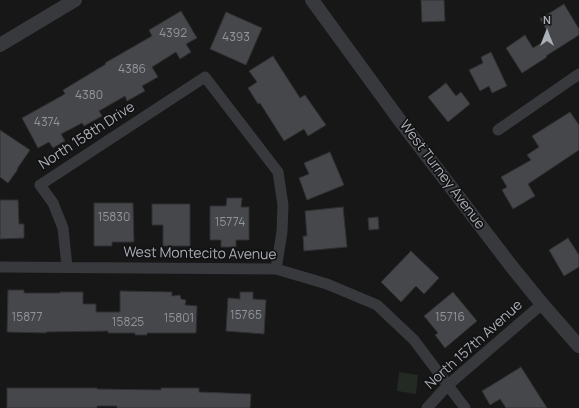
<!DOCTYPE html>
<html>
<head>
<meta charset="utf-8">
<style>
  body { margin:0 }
  #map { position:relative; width:579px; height:408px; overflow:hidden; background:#171718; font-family:Manrope,sans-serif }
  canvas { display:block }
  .north { position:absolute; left:527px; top:12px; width:40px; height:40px; -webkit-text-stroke:3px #121213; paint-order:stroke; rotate:0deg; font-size:11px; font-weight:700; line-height:16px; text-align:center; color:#aaaeb6 }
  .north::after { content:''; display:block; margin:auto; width:14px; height:18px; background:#aaaeb6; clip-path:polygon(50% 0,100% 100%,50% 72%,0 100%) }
</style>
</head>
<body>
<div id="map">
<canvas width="579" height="408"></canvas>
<div class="north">N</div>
</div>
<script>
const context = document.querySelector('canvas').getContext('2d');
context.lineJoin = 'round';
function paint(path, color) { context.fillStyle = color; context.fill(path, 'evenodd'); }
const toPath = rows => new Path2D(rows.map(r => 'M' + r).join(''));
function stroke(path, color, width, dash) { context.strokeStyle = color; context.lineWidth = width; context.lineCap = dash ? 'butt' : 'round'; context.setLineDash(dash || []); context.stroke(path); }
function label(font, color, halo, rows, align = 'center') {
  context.font = font + ' Manrope,sans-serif'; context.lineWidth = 3.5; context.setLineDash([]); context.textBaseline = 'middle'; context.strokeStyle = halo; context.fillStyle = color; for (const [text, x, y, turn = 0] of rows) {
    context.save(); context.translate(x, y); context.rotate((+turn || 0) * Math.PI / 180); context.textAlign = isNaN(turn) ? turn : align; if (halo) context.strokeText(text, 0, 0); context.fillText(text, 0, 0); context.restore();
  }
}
const green = toPath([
  [399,372,418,375,416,394,397,391]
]);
const building = toPath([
  [421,0,444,0,445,21,422,22,421,0],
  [564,4,579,29,579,35,546,56,547,57,522,73,506,48,525,35,533,48,551,37,540,19,564,4],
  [181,11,197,38,186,44,191,52,180,59,176,52,152,67,158,77,142,86,145,91,127,101,125,96,99,111,102,116,84,126,82,123,61,134,65,141,53,148,49,142,38,148,22,118,65,94,63,90,106,64,105,63,152,36,149,30,181,11],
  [226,12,262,28,246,65,210,49,226,12],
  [491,52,507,86,492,93,489,86,480,91,469,70,483,63,481,57,491,52],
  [273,56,300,98,305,95,326,125,308,136,304,129,284,141,260,103,258,104,248,88,257,82,249,71,273,56],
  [446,83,456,96,461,92,470,104,448,122,428,97,446,83],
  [570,112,579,125,579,150,528,184,535,196,513,209,502,190,507,187,501,177,531,160,527,155,539,147,532,136,570,112],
  [0,130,30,150,17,169,18,169,8,183,0,177,0,130],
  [330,152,344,185,307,200,299,178,309,174,304,163,330,152],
  [227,198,242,198,241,207,249,207,249,240,236,240,236,247,221,247,221,240,210,240,210,206,226,206,227,198],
  [0,200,18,200,19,224,24,224,24,238,0,239,0,200],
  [94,203,133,203,134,242,112,242,112,246,94,246,94,203],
  [152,204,190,204,190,246,163,246,163,225,152,225,152,204],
  [343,207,347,247,304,251,303,236,307,236,305,211,343,207],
  [378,217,379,229,369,230,368,218,378,217],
  [568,238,579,255,579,267,564,276,549,250,568,238],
  [411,251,439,278,424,294,416,286,401,302,381,282,411,251],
  [8,290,24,290,24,293,60,293,60,292,83,292,83,304,96,304,96,312,120,312,120,291,172,292,172,296,180,295,181,299,186,300,185,305,197,306,196,333,147,333,147,335,135,335,135,333,108,333,108,331,46,332,46,333,7,332,8,290],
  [240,292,253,292,253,299,266,300,264,334,226,331,228,298,240,299,240,292],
  [453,292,477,321,445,348,435,335,438,333,424,316,453,292],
  [521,367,547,408,506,408,500,399,490,405,482,391,521,367],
  [7,388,97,388,97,389,161,390,161,388,199,388,199,392,251,394,250,408,117,408,117,406,97,406,97,408,7,408,7,388]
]);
const minor = toPath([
  [498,130,579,74],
  [0,267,276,269,327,284,377,305,414,340,465,408],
  [67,267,63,228,53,203,40,185,205,77,278,172,283,205,282,232,276,269],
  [427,408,448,385,542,304]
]);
const tertiary = toPath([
  [312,0,398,118,512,267,542,304,579,346],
  [0,45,75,0]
]);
const numberNames = [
  ["4392",173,34],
  ["4393",236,38],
  ["4386",132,70],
  ["4380",89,96],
  ["4374",47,123],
  ["15830",114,218],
  ["15774",230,223],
  ["15765",246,316],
  ["15877",27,318],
  ["15716",450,318],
  ["15801",179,319],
  ["15825",128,323]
];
const streetNames = [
  ["North 158th Drive",87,136,-33],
  ["West Turney Avenue",442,175,53],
  ["West Montecito Avenue",200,254,1],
  ["North 157th Avenue",474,345,-42]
];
paint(green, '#232a24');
paint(building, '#46474a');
stroke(building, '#313134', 1);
stroke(minor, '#38393d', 11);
stroke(tertiary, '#38393d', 14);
label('12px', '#91949b', null, numberNames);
label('14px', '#aaaeb6', '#121213', streetNames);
</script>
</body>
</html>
